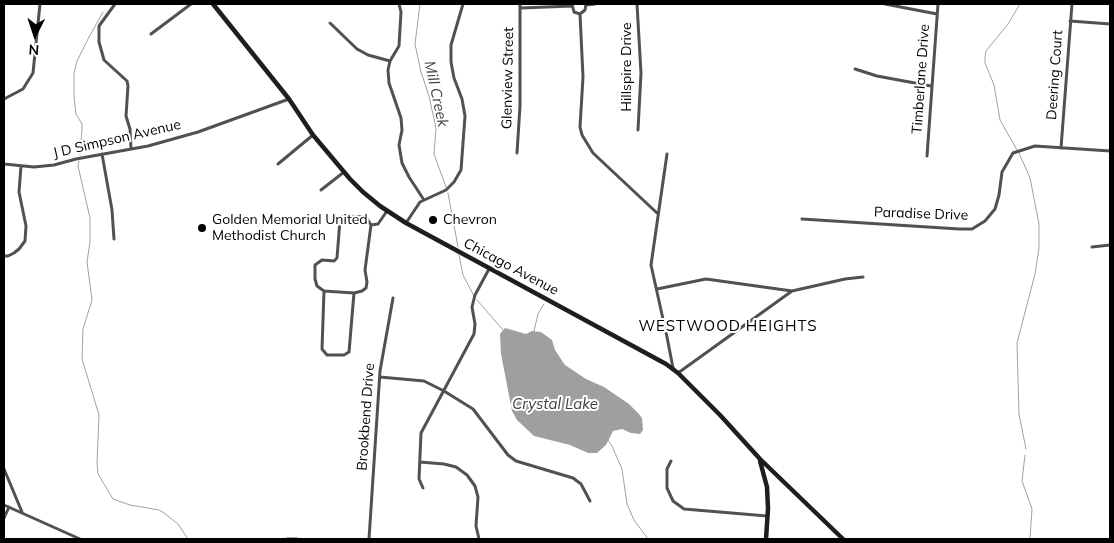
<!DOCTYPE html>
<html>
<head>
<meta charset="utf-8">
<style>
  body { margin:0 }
  #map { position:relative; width:1114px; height:543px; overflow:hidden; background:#fff; font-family:Mulish,sans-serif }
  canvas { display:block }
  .frame { position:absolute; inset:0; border:5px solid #000; pointer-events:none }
  .north { position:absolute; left:10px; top:10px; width:50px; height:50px; -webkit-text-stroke:4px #fff; paint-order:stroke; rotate:184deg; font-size:14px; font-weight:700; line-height:20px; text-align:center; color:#000 }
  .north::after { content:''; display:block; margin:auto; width:18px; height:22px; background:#000; clip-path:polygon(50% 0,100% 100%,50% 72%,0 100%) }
</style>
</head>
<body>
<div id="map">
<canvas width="1114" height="543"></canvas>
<div class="frame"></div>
<div class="north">N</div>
</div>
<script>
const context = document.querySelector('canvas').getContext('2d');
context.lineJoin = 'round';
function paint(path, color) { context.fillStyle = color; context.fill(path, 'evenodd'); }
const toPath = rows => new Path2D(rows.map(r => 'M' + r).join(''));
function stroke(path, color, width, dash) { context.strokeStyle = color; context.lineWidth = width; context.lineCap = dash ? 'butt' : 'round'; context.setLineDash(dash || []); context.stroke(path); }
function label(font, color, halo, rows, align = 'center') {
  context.font = font + ' Mulish,sans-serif'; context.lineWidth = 4; context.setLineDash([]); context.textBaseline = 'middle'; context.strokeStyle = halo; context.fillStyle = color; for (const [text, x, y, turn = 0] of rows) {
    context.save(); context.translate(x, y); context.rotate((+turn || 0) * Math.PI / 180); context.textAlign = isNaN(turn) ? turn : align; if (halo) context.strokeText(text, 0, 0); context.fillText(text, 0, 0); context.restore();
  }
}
const water = toPath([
  [505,328,526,334,532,331,541,332,552,340,555,350,565,365,586,379,604,387,629,404,638,413,642,418,643,430,640,434,631,433,622,429,613,431,606,445,597,453,588,453,570,445,534,436,517,420,512,411,501,354,500,334]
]);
const stream = toPath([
  [420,4,415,44,421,72,429,96,436,128,434,154,446,187],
  [1017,150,1000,120,994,85,985,63,985,57,986,51,1008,24,1020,4],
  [1019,153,1030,178,1039,224,1039,248,1035,274,1017,343,1019,414,1026,449],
  [80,155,82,130,82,124,76,114,74,97,74,73,77,61,88,39,103,12],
  [79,161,78,166,90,218,90,242,87,262,92,300,83,329,82,359,99,415,97,463,98,474,113,499,130,505,159,510,164,513,178,524,188,539],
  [448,193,458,247],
  [459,255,463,275,474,296],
  [477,300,503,330],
  [534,331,538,314,544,304],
  [607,439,612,446,622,469,627,504,634,520,648,539],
  [1025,455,1022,481,1032,509,1030,539]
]);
const street = toPath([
  [115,4,99,26,99,42,104,60,127,81,128,86,126,116,130,129,131,149],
  [399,4,401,12,399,46,390,61,388,70,389,83,401,118,402,130,399,145,402,163,409,177,424,200],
  [572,4,574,12,580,14,585,10,586,4],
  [637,4,641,73,638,130],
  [885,4,937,14],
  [586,5,595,4],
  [521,8,572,6],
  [580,14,583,77,580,127,582,135,593,153,657,213],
  [1070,21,1110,24],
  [330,23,357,49,368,55,390,61],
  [151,34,191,4],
  [855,69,877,76,931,86],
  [4,99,23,89,33,73,40,4],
  [1061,148,1072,4],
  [517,153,520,106,520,4],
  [102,154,112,210,114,239],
  [667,154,651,265,667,337,673,368],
  [927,156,938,4],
  [4,164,34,167,54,165,76,159,148,146,198,132,289,99],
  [278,164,313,135],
  [321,190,344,172],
  [802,219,959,229,972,229,985,221,995,209,999,195,1002,172,1013,153,1035,146,1110,151],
  [406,223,420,202,446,190,454,182,461,170,465,116,462,99,454,78,451,62,451,45,463,4],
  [371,225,365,270,367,282,366,288,362,291,354,293,324,291,317,286,315,279,315,265,322,260,334,261,337,258,340,220,343,216,366,217,371,225,378,224,387,211],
  [1092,247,1110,245],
  [4,256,8,256,14,253,19,249,25,241,26,226,19,192,21,166],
  [657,289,706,279,792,291],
  [324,291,322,349,327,355,344,355,349,352,354,293],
  [678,373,792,291,845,279,863,277],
  [380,377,424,381,444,391,473,409,508,455,516,461,573,478,581,484,590,501],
  [671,461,667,469,667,488,673,501,684,509,767,516],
  [420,462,444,464,456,467,467,475,475,486,478,497,476,526,479,539],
  [4,469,22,512],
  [423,488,419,479,421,433,474,334,475,324,472,307,475,295,489,269],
  [4,505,80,539],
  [4,518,9,507],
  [287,539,297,539],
  [369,539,380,371,393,298]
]);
const secondary = toPath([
  [213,4,289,99,313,135,350,179,363,192,380,206,406,223,666,364,678,373,720,415,760,459,843,539],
  [760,461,767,487,768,509,766,539]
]);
const markers = [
  [433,220,5,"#000"],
  [202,228,5,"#000"]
];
const streetNames = [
  ["Hillspire Drive",627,67,-90],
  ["Deering Court",1055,75,-86],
  ["Glenview Street",508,78,-89],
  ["Timberlane Drive",921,79,-86],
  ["J D Simpson Avenue",117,139,-13],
  ["Paradise Drive",921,214,2],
  ["Chicago Avenue",511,267,28],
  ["Brookbend Drive",366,417,-86]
];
const poiNames = [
  ["Golden Memorial United",212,220],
  ["Methodist Church",212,236],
  ["Chevron",443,220]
];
const waterNames = [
  ["Mill Creek",436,94,78],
  ["Crystal Lake",555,404]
];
const neighbourhoodNames = [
  ["WESTWOOD HEIGHTS",728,326]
];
paint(water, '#9f9f9f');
stroke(stream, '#9f9f9f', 1);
stroke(street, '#515151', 3);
stroke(secondary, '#1e1e1e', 4.5);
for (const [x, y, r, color] of markers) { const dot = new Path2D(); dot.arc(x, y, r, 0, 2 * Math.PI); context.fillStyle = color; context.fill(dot); stroke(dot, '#fff', 2); }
label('14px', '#000', '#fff', streetNames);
label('14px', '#000', '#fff', poiNames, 'left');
label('italic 15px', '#404040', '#fff', waterNames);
context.letterSpacing = '1px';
label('15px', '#000', '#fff', neighbourhoodNames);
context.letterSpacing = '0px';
</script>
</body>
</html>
